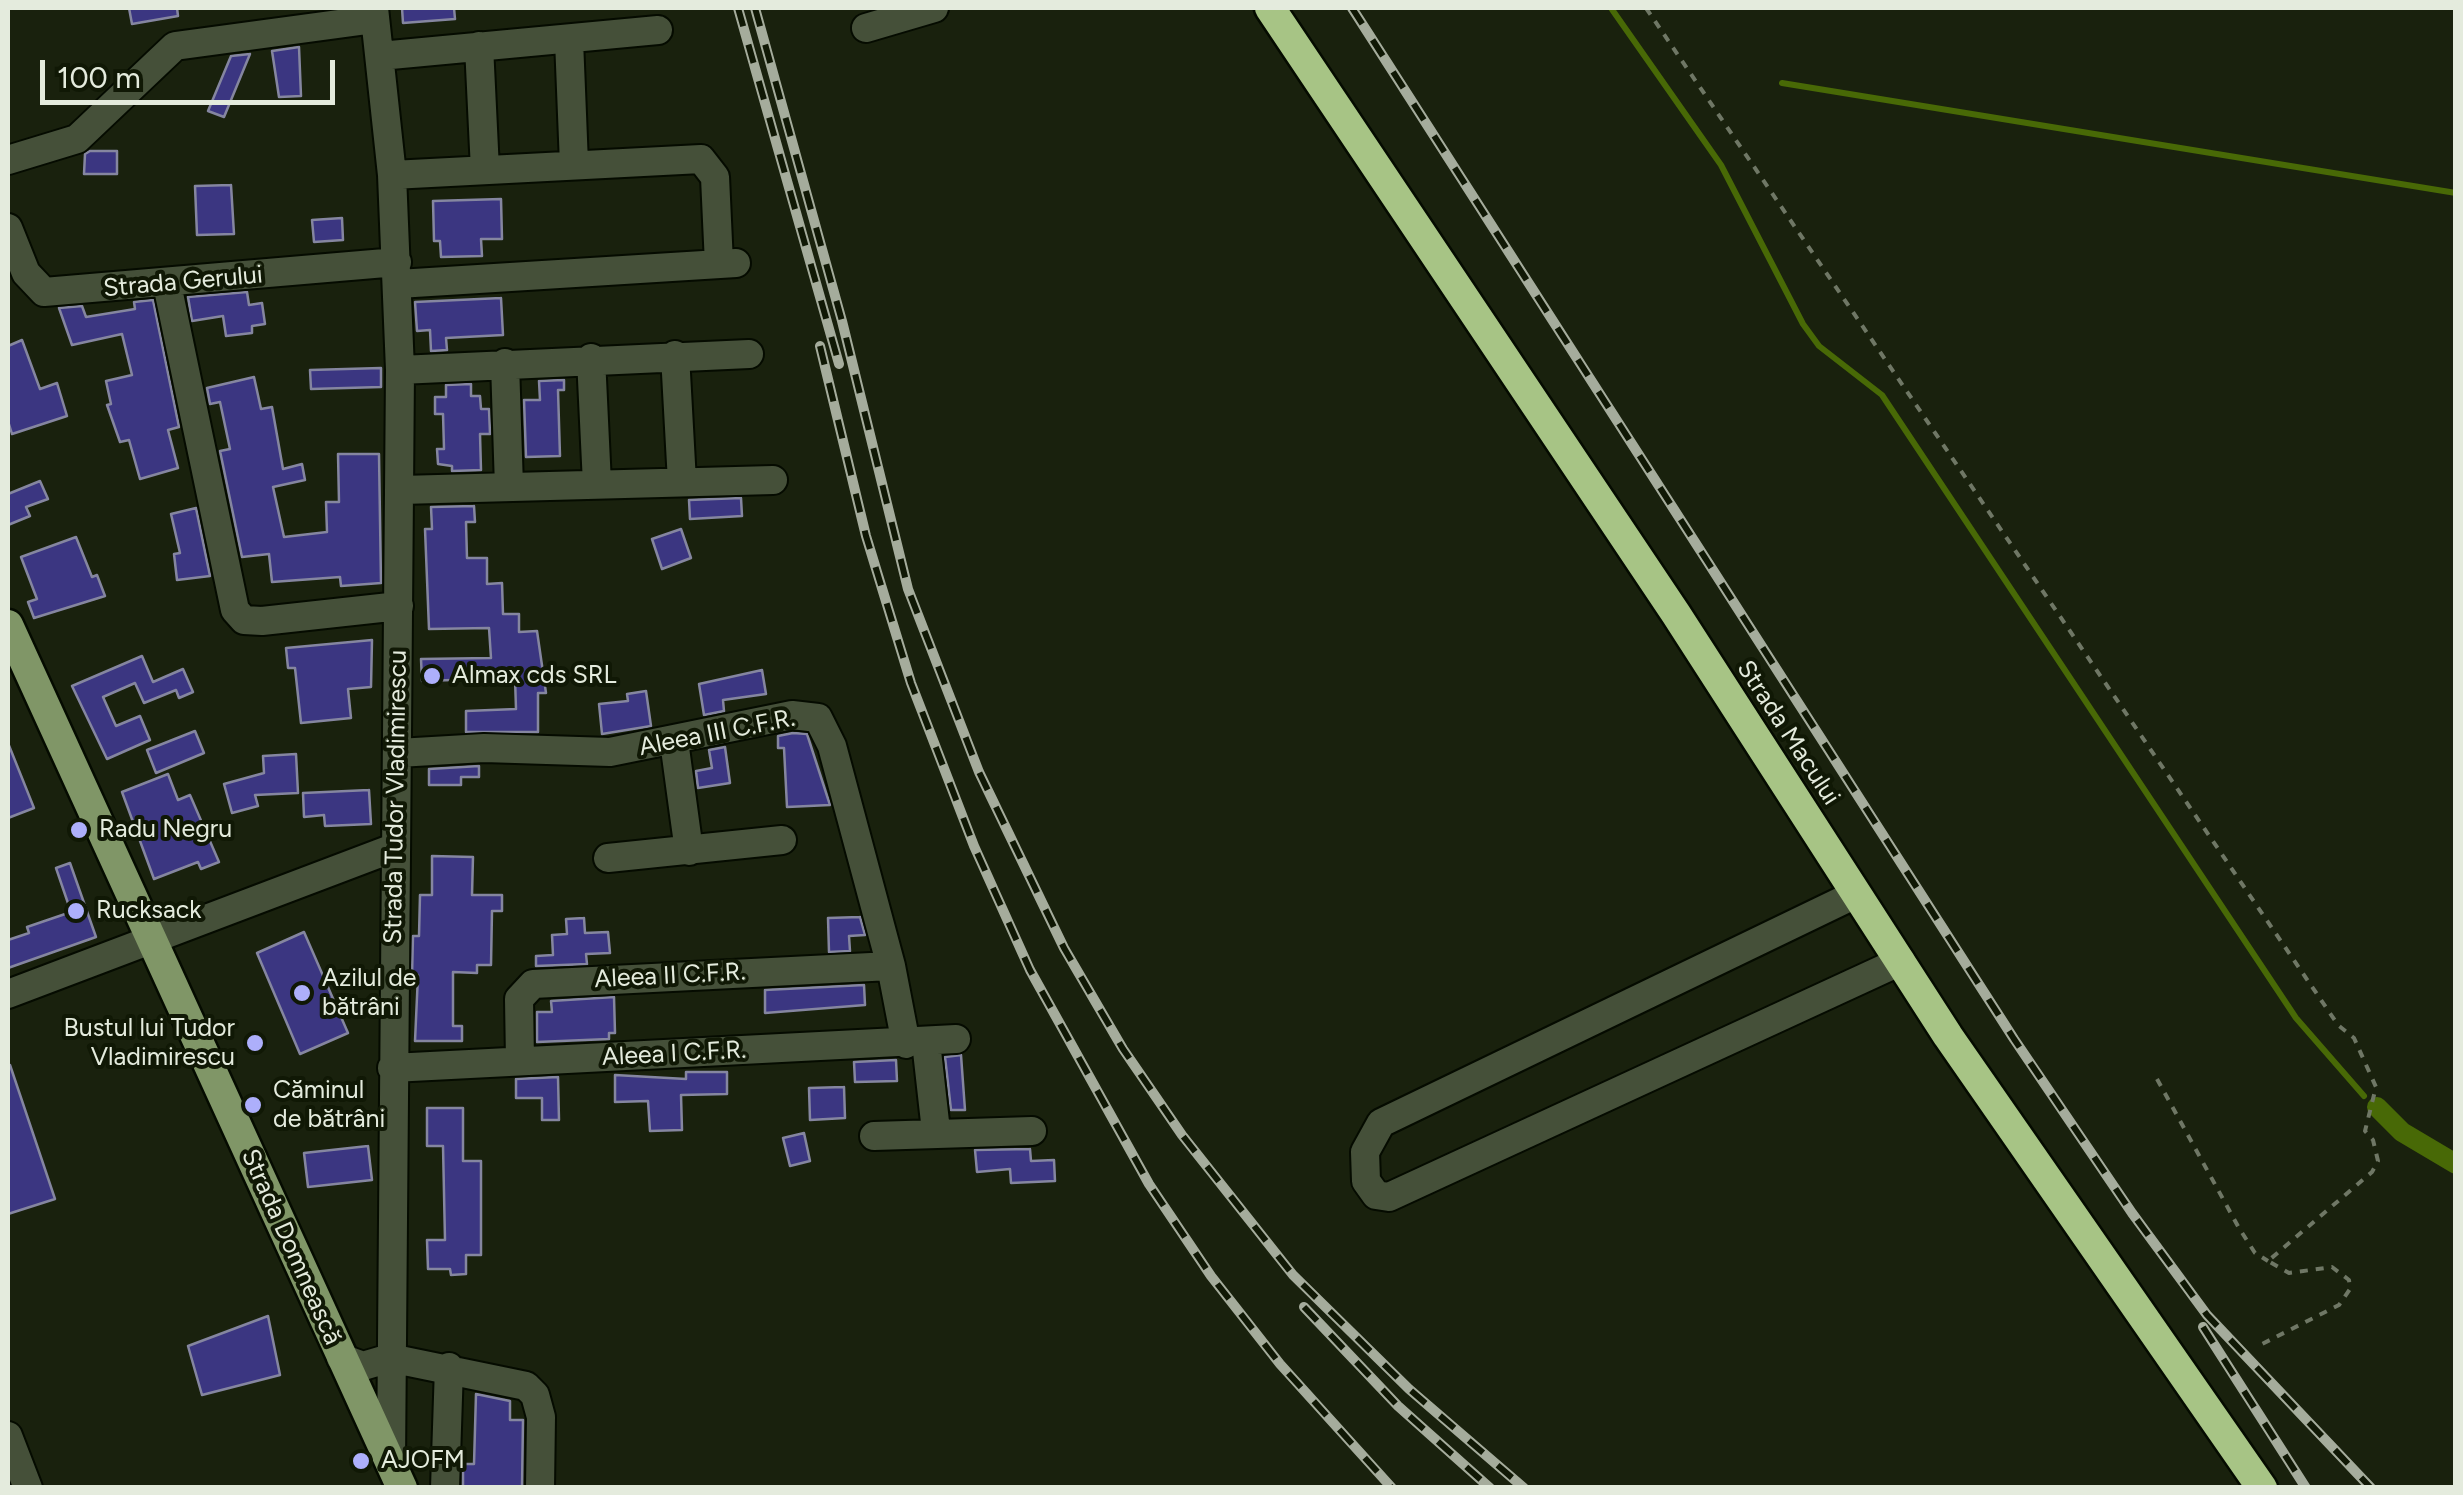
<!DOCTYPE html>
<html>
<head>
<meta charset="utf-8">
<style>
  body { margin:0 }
  #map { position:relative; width:2463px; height:1495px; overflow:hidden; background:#19210d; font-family:Figtree,sans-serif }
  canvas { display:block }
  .frame { position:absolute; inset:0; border:10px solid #e4ebdd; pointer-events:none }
  .scale { position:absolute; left:40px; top:60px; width:295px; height:45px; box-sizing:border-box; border:5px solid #e4ebdd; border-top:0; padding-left:12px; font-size:30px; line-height:35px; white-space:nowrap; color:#e4ebdd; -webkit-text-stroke:8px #101805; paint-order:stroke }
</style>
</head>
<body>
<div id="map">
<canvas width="2463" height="1495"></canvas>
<div class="frame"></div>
<div class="scale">100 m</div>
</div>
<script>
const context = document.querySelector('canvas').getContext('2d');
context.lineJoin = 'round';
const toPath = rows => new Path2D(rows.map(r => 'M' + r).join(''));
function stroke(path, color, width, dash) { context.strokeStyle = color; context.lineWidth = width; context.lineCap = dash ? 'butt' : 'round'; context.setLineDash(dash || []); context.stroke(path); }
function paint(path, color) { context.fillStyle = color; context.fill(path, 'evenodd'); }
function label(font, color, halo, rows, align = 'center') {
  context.font = font + ' Figtree,sans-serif'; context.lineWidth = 8; context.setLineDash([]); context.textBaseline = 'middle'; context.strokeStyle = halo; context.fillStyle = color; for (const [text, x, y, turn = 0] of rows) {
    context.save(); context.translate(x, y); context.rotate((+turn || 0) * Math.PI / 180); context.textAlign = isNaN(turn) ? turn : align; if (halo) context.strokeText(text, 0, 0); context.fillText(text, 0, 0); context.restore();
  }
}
const stream = toPath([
  [1611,8,1721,165,1803,324,1819,346,1882,395,2296,1018,2364,1096],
  [1782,83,2456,193]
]);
const canal = toPath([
  [2377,1107,2402,1132,2456,1164]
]);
const building = toPath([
  [129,8,177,8,178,16,132,24,129,8],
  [402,8,454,8,455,19,403,23,402,8],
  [299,47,301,96,279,97,272,51,299,47],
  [250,54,224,117,208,111,231,56,250,54],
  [90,151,117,151,117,174,84,174,85,154,90,151],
  [231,185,234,234,197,235,195,186,231,185],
  [501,199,502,239,481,239,482,256,441,257,440,241,434,241,433,201,501,199],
  [342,218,343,240,314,242,312,220,342,218],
  [247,292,249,305,262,303,265,324,252,326,252,333,226,336,223,316,192,321,188,297,247,292],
  [501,298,503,335,446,338,447,350,431,351,430,330,417,331,415,302,501,298],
  [153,300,179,427,168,430,178,468,140,479,129,440,120,442,107,405,111,404,106,381,132,375,122,334,72,345,59,308,82,306,86,317,135,309,134,302,153,300],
  [22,340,40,389,57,383,67,416,12,434,8,421,8,346,22,340],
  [381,368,381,387,311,389,310,370,381,368],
  [254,377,261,409,272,407,283,469,302,464,305,480,273,487,284,537,327,532,326,502,339,502,338,454,379,454,381,583,341,586,340,577,272,582,269,554,242,557,220,451,230,449,220,402,210,404,207,388,254,377],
  [564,380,564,390,558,390,560,456,526,457,524,400,540,400,539,381,564,380],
  [471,384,471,396,480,396,481,409,489,409,490,434,480,434,481,470,452,471,452,466,438,464,437,449,444,449,443,414,435,414,435,397,446,397,446,385,471,384],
  [40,481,48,499,26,507,30,516,8,525,8,494,40,481],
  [741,498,742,516,690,519,689,500,741,498],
  [474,506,475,522,466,522,467,558,487,558,487,584,502,583,503,614,519,614,519,632,537,631,546,693,538,693,538,732,466,732,466,711,516,709,515,678,422,681,421,659,491,658,489,628,429,629,425,529,432,529,431,507,474,506],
  [196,508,210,576,177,580,174,554,180,553,171,514,196,508],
  [681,529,691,558,662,569,652,539,681,529],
  [76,537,92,577,97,575,105,596,34,618,28,602,37,599,21,557,76,537],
  [372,640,371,687,348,689,351,718,301,723,295,668,288,668,286,648,372,640],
  [142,656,153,682,183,669,193,692,179,698,176,690,144,703,135,683,103,697,116,726,140,716,150,740,107,759,72,686,142,656],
  [762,670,766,694,723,700,724,711,704,715,699,684,762,670],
  [646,691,651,726,602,734,599,704,628,701,627,694,646,691],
  [195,731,204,753,156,773,147,750,195,731],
  [793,733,807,734,830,805,787,807,784,748,778,748,778,736,793,733],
  [8,743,34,808,8,818,8,743],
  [725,747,730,783,698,788,696,771,712,768,709,750,725,747],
  [296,754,298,793,255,795,258,806,232,813,224,784,264,773,263,756,296,754],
  [479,766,479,777,461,777,461,785,429,785,429,769,479,766],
  [168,774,178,800,190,795,219,862,201,869,198,862,154,879,122,792,168,774],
  [369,790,371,824,325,826,324,815,304,817,303,793,369,790],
  [432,856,473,857,472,895,502,895,502,911,492,911,491,965,477,965,477,973,453,972,453,1026,462,1026,462,1041,415,1041,418,975,412,975,413,936,419,936,420,895,432,895,432,856],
  [70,863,96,937,8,968,8,940,29,933,27,927,71,912,56,868,70,863],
  [860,917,865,935,849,936,850,951,829,952,828,918,860,917],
  [584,918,585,933,608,932,610,953,586,954,587,964,536,966,536,956,553,955,552,935,567,934,566,919,584,918],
  [304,932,348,1033,300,1054,257,953,304,932],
  [864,985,865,1005,765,1013,765,990,864,985],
  [614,997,615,1033,609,1033,609,1039,537,1042,537,1012,552,1012,551,1001,614,997],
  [961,1055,965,1110,951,1110,945,1057,961,1055],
  [896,1060,897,1081,855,1082,854,1062,896,1060],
  [10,1065,55,1199,8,1214,8,1066,10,1065],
  [686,1072,727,1072,727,1094,681,1095,682,1130,650,1131,648,1101,615,1102,615,1075,686,1079,686,1072],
  [558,1077,559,1120,542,1120,542,1098,516,1098,516,1079,558,1077],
  [844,1087,845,1118,810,1120,809,1088,844,1087],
  [427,1108,463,1108,463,1161,481,1161,481,1255,466,1255,466,1274,451,1275,450,1269,428,1269,427,1240,445,1240,443,1146,427,1146,427,1108],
  [804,1133,810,1161,790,1166,783,1138,804,1133],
  [368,1146,372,1180,308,1187,304,1153,368,1146],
  [1030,1149,1031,1161,1054,1160,1055,1181,1011,1183,1010,1169,977,1172,975,1150,1030,1149],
  [268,1316,280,1375,202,1395,188,1346,268,1316],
  [476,1394,510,1401,510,1420,523,1420,522,1488,463,1488,463,1464,474,1464,476,1394]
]);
const path = toPath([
  [1646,8,2338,1025,2354,1038,2376,1087,2365,1131,2373,1140,2378,1161,2372,1172,2268,1261,2289,1273,2332,1267,2349,1280,2350,1289,2339,1305,2262,1344],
  [2157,1079,2239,1228,2255,1253,2268,1261]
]);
const minor = toPath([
  [374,8,392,175,400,370,391,1461],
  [866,28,934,8],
  [569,40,574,164],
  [479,46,485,170],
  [380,56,658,30],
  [8,160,77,139,175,46,375,19],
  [392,175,701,159,715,177,719,264],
  [8,228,26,273,44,292,397,262],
  [167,284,235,610,244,620,262,621,399,606],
  [398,284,736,263],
  [675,355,682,482],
  [591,358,597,484],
  [505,363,509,487],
  [400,370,749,354],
  [401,490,773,480],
  [674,741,689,851],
  [398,753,484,748,610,752,792,715,818,718,832,746,891,966,906,1044],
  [608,858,782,840],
  [1856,894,1381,1123,1365,1152,1366,1181,1376,1195,1389,1197,1901,961],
  [8,994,396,847],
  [926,1042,936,1131],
  [520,1061,519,999,533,984,891,966],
  [392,1068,956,1039],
  [874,1136,1032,1131],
  [341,1358,363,1366,390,1358,526,1386,535,1395,541,1417,540,1488],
  [8,1436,28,1488],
  [445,1488,449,1367]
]);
const major = toPath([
  [8,625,402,1488]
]);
const highway = toPath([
  [1270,8,1676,614,1948,1036,2262,1488]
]);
const rail = toPath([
  [738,8,839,364],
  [755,8,842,321,908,589,979,772,1064,948,1123,1049,1182,1135,1293,1275,1409,1389,1524,1488],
  [1352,8,2014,1039,2132,1213,2207,1315,2371,1488],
  [820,346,866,536,911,683,974,846,1030,970,1149,1184,1211,1276,1280,1364,1392,1488],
  [1304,1307,1398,1406,1490,1488],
  [2203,1327,2306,1488]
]);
const markers = [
  [432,676,10,"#adaffb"],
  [79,830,10,"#adaffb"],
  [76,911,10,"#adaffb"],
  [302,993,10,"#adaffb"],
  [255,1043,10,"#adaffb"],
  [253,1105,10,"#adaffb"],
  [361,1461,10,"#adaffb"]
];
const streetNames = [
  ["Strada Gerului",183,282,-5],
  ["Aleea III C.F.R.",717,733,-11],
  ["Strada Macului",1788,733,57],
  ["Strada Tudor Vladimirescu",396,797,-89],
  ["Aleea II C.F.R.",670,976,-3],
  ["Aleea I C.F.R.",674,1054,-3],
  ["Strada Domnească",291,1247,66]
];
const poiNames = [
  ["Almax cds SRL",452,676],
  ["Radu Negru",99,830],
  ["Rucksack",96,911],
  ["Azilul de",322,979],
  ["bătrâni",322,1008],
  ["Bustul lui Tudor",235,1029,"right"],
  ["Vladimirescu",235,1058,"right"],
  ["Căminul",273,1091],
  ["de bătrâni",273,1120],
  ["AJOFM",381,1461]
];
stroke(stream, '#486906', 6);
stroke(canal, '#486906', 20);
paint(building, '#3b3681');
stroke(building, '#8586a0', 2.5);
stroke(minor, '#050b00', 32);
stroke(major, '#050b00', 35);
stroke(highway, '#050b00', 35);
stroke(path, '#6f7765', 4, [8, 8]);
stroke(minor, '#455039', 28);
stroke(major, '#809667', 30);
stroke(highway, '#a7c485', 30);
stroke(rail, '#a5ac9c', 10);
stroke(rail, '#101805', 6, [19]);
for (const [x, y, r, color] of markers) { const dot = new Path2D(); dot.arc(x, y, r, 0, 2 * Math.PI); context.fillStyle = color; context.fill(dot); stroke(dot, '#101805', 4); }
label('25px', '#e4ebdd', '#101805', streetNames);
label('25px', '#e4ebdd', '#101805', poiNames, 'left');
</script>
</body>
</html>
